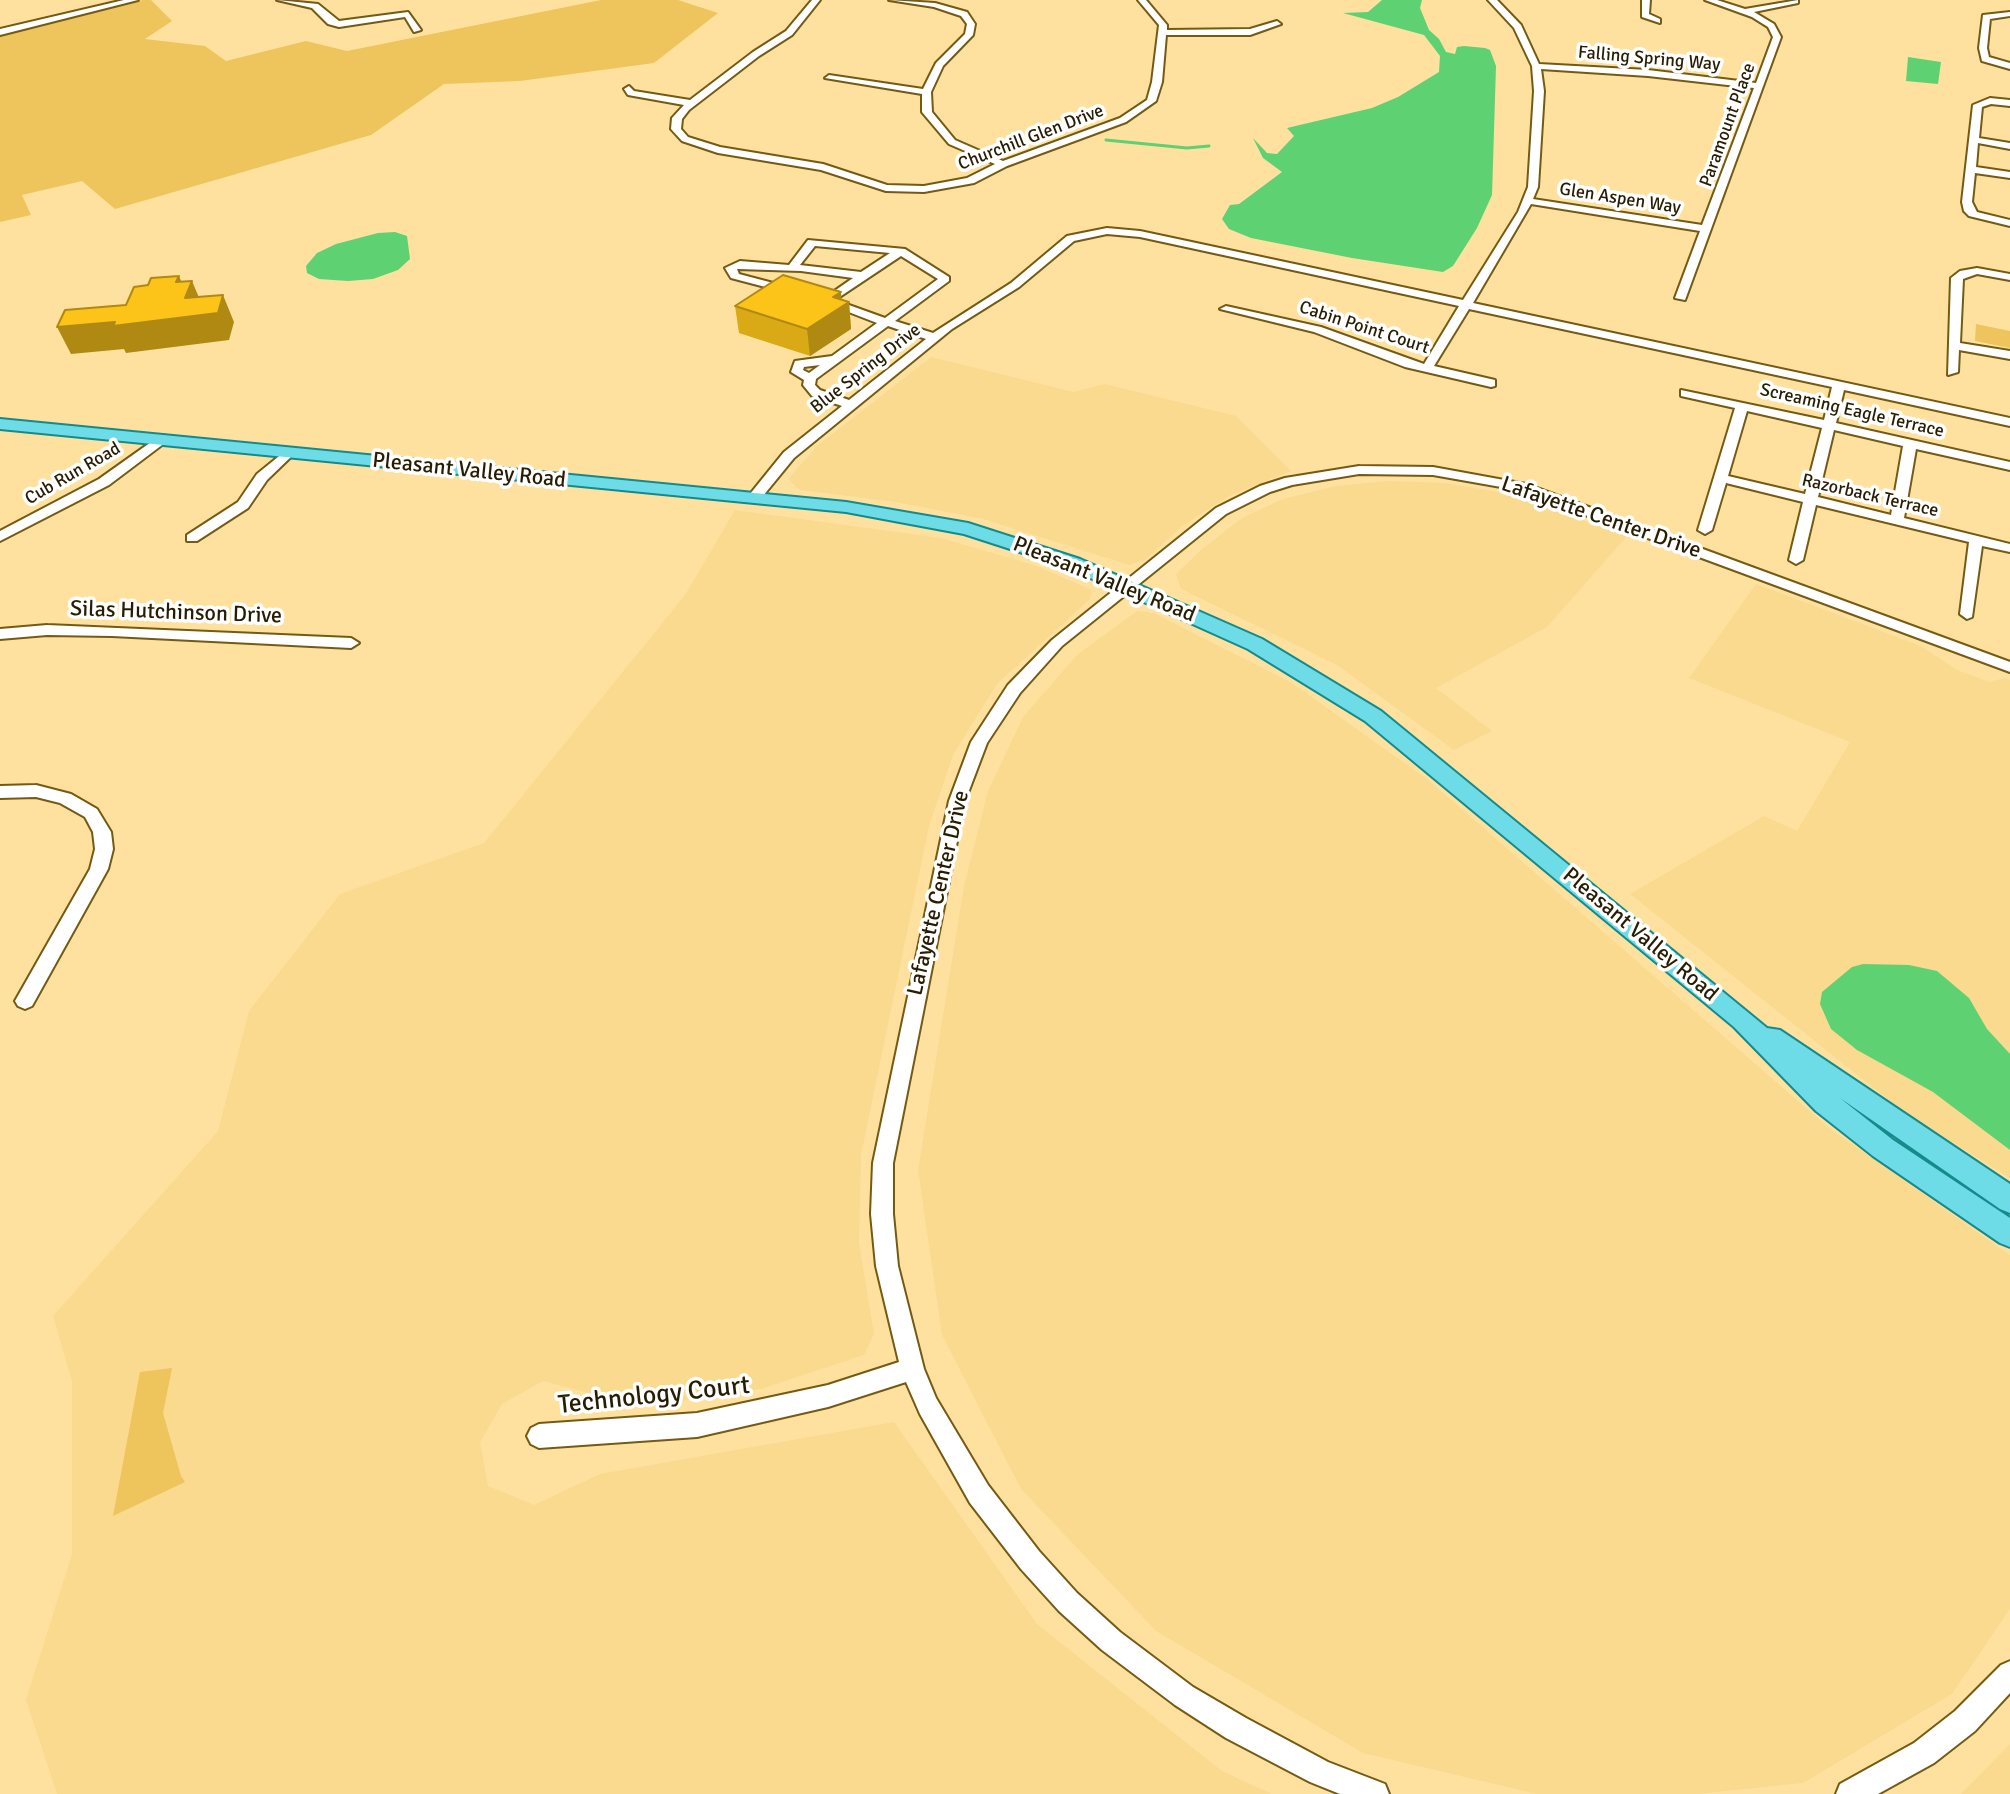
<!DOCTYPE html>
<html>
<head>
<meta charset="utf-8">
<style>
  body { margin:0 }
  canvas { display:block; background:#fee19e }
</style>
</head>
<body>
<canvas width="2010" height="1794"></canvas>
<script>
const context = document.querySelector('canvas').getContext('2d');
context.lineJoin = 'round';
function paint(path, color) { context.fillStyle = color; context.fill(path, 'evenodd'); }
const toPath = rows => new Path2D(rows.map(r => 'M' + r).join(''));
function stroke(path, color, width, dash) { context.strokeStyle = color; context.lineWidth = width; context.lineCap = dash ? 'butt' : 'round'; context.setLineDash(dash || []); context.stroke(path); }
function label(font, color, halo, rows, align = 'center') {
  context.font = font + ' Signika,sans-serif'; context.lineWidth = 7; context.setLineDash([]); context.textBaseline = 'middle'; context.strokeStyle = halo; context.fillStyle = color; for (const [text, x, y, turn = 0] of rows) {
    context.save(); context.translate(x, y); context.rotate((+turn || 0) * Math.PI / 180); context.textAlign = isNaN(turn) ? turn : align; if (halo) context.strokeText(text, 0, 0); context.fillText(text, 0, 0); context.restore();
  }
}
const built = toPath([
  [931,357,1074,392,1105,384,1236,416,1291,471,1229,496,1181,527,1145,560,1129,565,983,519,896,502,800,490,788,479,817,446],
  [1389,481,1445,483,1499,492,1628,535,1547,627,1436,688,1492,731,1454,750,1337,665,1181,589,1176,574,1202,549,1242,518,1283,499,1336,486],
  [735,510,941,538,1034,565,1092,590,1090,599,997,684,953,755,929,826,861,1155,859,1243,874,1334,864,1355,761,1389,640,1407,543,1381,502,1404,480,1442,488,1486,534,1505,600,1474,894,1422,1037,1624,1222,1771,1272,1794,57,1794,26,1700,72,1554,72,1381,53,1316,218,1131,249,1011,340,894,484,843,685,595],
  [1756,584,1921,646,1957,670,1990,682,2004,678,2010,680,2010,1178,1904,1112,1630,894,1764,816,1797,831,1850,742,1689,678],
  [1137,611,1154,613,1292,683,1427,779,1828,1127,2010,1255,2010,1609,1952,1694,1803,1783,1698,1794,1537,1794,1363,1753,1156,1631,1021,1489,942,1335,918,1170,964,886,988,791,1023,717,1078,654],
  [2010,1744,2010,1794,1961,1794]
]);
const green = toPath([
  [143,0,151,0,172,21,145,39,205,46,226,61,306,41,347,51,601,0,678,0,718,13,654,63,520,81,444,84,371,135,115,209,82,181,22,195,31,215,0,222,0,34],
  [1976,324,2010,331,2010,348,1975,341],
  [172,1368,163,1413,181,1476,185,1482,113,1516,140,1372]
]);
const water = toPath([
  [1382,0,1422,0,1420,8,1429,30,1439,39,1446,52,1455,54,1457,47,1464,46,1485,48,1490,50,1496,66,1492,195,1477,228,1453,266,1443,272,1352,258,1251,238,1229,229,1222,219,1230,205,1239,204,1282,172,1263,158,1253,138,1267,153,1277,154,1294,136,1287,128,1372,108,1398,97,1439,72,1440,56,1424,35,1343,13,1368,12],
  [1908,57,1941,62,1938,84,1906,81],
  [395,232,407,236,410,259,398,270,373,279,348,281,319,279,307,273,306,266,317,253,336,244,378,233],
  [1863,964,1909,965,1937,971,1969,998,1987,1029,2010,1054,2010,1150,1933,1092,1857,1050,1831,1029,1820,1004,1822,992,1852,967]
]);
const stream = toPath([
  [1106,140,1187,148,1209,146],
  [1033,141,1071,124]
]);
const minor = toPath([
  [124,0,138,0,0,35,0,29,124,0],
  [277,0,318,4,339,21,408,12,421,30,414,32,405,17,339,27,328,24,312,8,277,0],
  [812,0,820,0,792,35,759,56,689,110,682,119,681,129,688,137,720,147,823,164,887,185,924,186,967,178,995,164,949,144,922,112,922,94,825,78,829,75,923,89,936,63,965,34,967,24,961,16,934,7,889,0,935,3,967,12,975,24,973,35,943,66,931,92,932,112,955,140,1003,161,1120,118,1147,100,1152,82,1159,25,1138,0,1146,0,1167,25,1167,30,1250,29,1277,21,1281,24,1250,35,1166,35,1162,82,1156,101,1126,122,1007,166,974,183,924,192,886,191,821,170,718,153,682,141,671,129,672,118,684,105,628,95,624,89,629,86,634,91,690,100,753,52,786,31,812,0],
  [1488,0,1497,0,1521,25,1539,64,1648,70,1756,83,1773,37,1768,27,1752,17,1705,0,1717,0,1745,9,1798,0,1798,3,1754,12,1774,24,1781,37,1685,300,1675,298,1700,231,1531,204,1473,303,2010,418,2010,426,1844,390,1836,423,2010,462,2010,470,1916,449,1904,518,2010,544,2010,552,1982,546,1972,617,1967,619,1960,614,1969,542,1816,505,1803,560,1796,564,1789,560,1803,502,1726,483,1712,530,1705,534,1698,530,1735,408,1681,396,1681,390,1824,420,1832,387,1469,309,1434,366,1495,380,1495,386,1491,387,1405,367,1314,332,1220,309,1226,306,1321,327,1424,364,1459,306,1140,237,1107,234,1074,241,1019,287,952,329,794,458,758,502,748,502,746,499,784,452,842,406,812,396,803,385,804,380,791,372,795,361,832,356,877,323,820,301,853,278,801,271,737,269,739,274,796,289,796,293,792,294,731,278,725,268,740,261,789,265,808,240,905,249,949,277,949,281,895,321,933,333,1011,283,1067,236,1107,228,1140,231,1463,300,1518,212,1528,187,1534,91,1532,66,1514,28,1488,0],
  [1541,69,1648,76,1754,88,1702,225,1533,199,1538,187,1544,91,1541,69],
  [815,246,890,253,861,272,800,265,815,246],
  [901,256,938,279,885,318,835,300,901,256],
  [888,326,926,339,849,400,820,390,815,385,816,379,888,326],
  [820,365,809,373,803,370,804,367,820,365],
  [1747,411,1822,428,1805,494,1728,476,1747,411],
  [1834,430,1903,446,1891,515,1818,497,1834,430],
  [1642,0,1650,0,1649,14,1660,19,1660,23,1642,17,1642,0],
  [2010,12,2010,16,1990,19,1987,48,1989,57,2010,63,2010,69,1982,61,1979,48,1983,15,2010,12],
  [1990,98,2010,100,2010,106,1991,104,1982,107,1979,138,2010,143,2010,149,1978,143,1976,167,2010,172,2010,178,1975,173,1972,202,1977,212,2010,220,2010,226,1969,216,1964,211,1962,202,1973,105,1990,98],
  [1977,268,2010,274,2010,280,1977,274,1963,279,1960,343,2010,351,2010,359,1959,350,1958,372,1948,375,1951,278,1960,271,1977,268],
  [161,435,166,436,166,442,109,485,0,541,0,531,99,479,161,435],
  [289,448,296,452,267,480,248,508,197,541,187,541,187,535,238,502,257,474,289,448],
  [1359,466,1433,467,1526,484,2010,662,2010,672,1518,490,1433,475,1359,474,1292,485,1270,492,1226,514,1062,646,1020,693,987,743,965,801,893,1163,893,1214,898,1266,924,1369,936,1398,988,1485,1039,1551,1077,1593,1120,1632,1193,1687,1246,1718,1328,1762,1385,1784,1389,1794,1340,1794,1310,1782,1226,1738,1175,1705,1102,1650,1059,1611,1021,1569,970,1503,920,1414,906,1382,828,1407,697,1437,539,1448,531,1444,527,1436,531,1428,539,1424,697,1413,828,1385,899,1362,876,1266,871,1214,873,1163,949,801,971,742,1008,685,1052,640,1216,508,1260,486,1285,478,1359,466],
  [47,625,351,638,359,643,351,648,112,636,47,635,0,639,0,629,47,625],
  [36,785,71,794,97,809,111,832,113,849,108,869,32,1006,25,1009,18,1006,15,1001,90,869,95,849,93,832,85,817,60,803,36,797,0,798,0,786,36,785],
  [2010,1661,2010,1693,1975,1731,1934,1763,1878,1794,1836,1794,1840,1784,1914,1743,1955,1711,2001,1665,2010,1661]
]);
const major = toPath([
  [0,419,846,502,968,523,1080,559,1262,639,1381,711,1767,1028,1780,1030,2010,1184,2010,1213,2000,1209,1840,1098,1893,1140,2010,1218,2010,1247,2000,1243,1873,1156,1816,1111,1734,1027,1365,721,1248,649,1066,567,964,534,846,512,0,429,0,419]
]);
const wall = toPath([
  [841,292,841,300,849,302,851,329,810,356,739,333,735,306]
]);
const shadedWall = toPath([
  [179,276,187,295,192,281,203,307,223,295,234,322,229,340,126,353,124,349,71,354,57,327,188,309,176,282],
  [841,292,842,307,849,302,851,329,810,356,807,329,833,297]
]);
const building = toPath([
  [783,275,841,292,833,297,849,302,807,329,735,306,783,275],
  [179,276,176,282,192,281,185,298,223,295,218,313,113,326,115,322,57,327,65,310,126,305,134,287,148,285,151,278,179,276]
]);
const farStreetnames = [
  ["Falling Spring Way",1649,59,5],
  ["Paramount Place",1728,125,-70],
  ["Churchill Glen Drive",1031,138,-21],
  ["Glen Aspen Way",1620,199,9],
  ["Cabin Point Court",1364,328,18],
  ["Blue Spring Drive",866,369,-38],
  ["Screaming Eagle Terrace",1852,411,13],
  ["Cub Run Road",73,474,-30],
  ["Razorback Terrace",1870,496,13]
];
const streetNames = [
  ["Pleasant Valley Road",469,471,6],
  ["Lafayette Center Drive",1601,518,19],
  ["Pleasant Valley Road",1104,580,22],
  ["Silas Hutchinson Drive",176,613,2],
  ["Lafayette Center Drive",939,893,-77],
  ["Pleasant Valley Road",1640,935,40]
];
const nearStreetnames = [
  ["Technology Court",654,1396,-6]
];
paint(built, '#fada8f');
paint(green, '#eec45c');
paint(water, '#5ed172');
stroke(stream, '#5ed172', 3);
stroke(minor, '#745a13', 4);
stroke(major, '#158a8c', 4);
paint(minor, '#fff');
paint(major, '#6ddce7');
paint(wall, '#d9a916');
paint(shadedWall, '#b08912');
paint(building, '#fcc419');
stroke(building, '#b08912', 2);
label('18px', '#271d02', '#fff', farStreetnames);
label('22px', '#271d02', '#fff', streetNames);
label('26px', '#271d02', '#fff', nearStreetnames);
</script>
</body>
</html>
